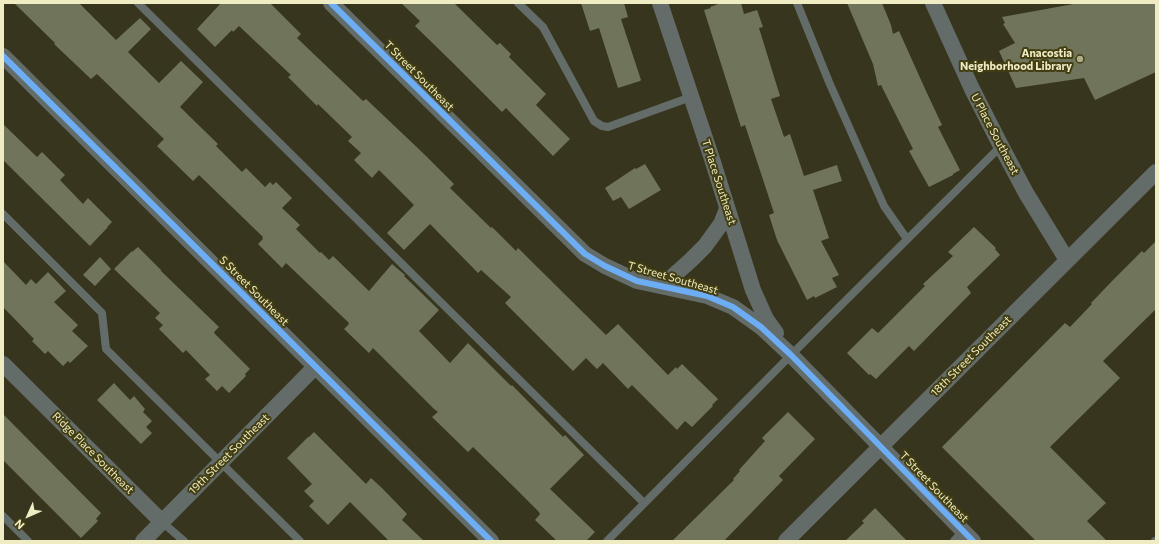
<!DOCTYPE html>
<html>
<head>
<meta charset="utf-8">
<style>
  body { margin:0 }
  #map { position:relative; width:1159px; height:544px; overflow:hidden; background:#37351d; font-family:Commissioner,sans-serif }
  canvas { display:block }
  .frame { position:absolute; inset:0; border:4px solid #efecc4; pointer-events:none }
  .north { position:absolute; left:8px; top:496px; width:40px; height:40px; -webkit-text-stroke:3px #423e12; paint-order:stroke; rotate:225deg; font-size:11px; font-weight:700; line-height:16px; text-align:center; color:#efecc4 }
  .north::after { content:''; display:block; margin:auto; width:14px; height:18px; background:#efecc4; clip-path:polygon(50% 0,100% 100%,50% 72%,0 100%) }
</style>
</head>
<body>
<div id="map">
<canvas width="1159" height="544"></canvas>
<div class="frame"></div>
<div class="north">N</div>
</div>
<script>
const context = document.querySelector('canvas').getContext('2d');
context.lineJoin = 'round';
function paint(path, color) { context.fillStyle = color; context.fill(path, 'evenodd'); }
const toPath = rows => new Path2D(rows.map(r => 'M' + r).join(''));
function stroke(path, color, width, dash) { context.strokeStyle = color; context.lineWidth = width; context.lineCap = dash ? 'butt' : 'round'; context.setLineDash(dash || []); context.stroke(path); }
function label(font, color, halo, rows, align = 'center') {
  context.font = font + ' Commissioner,sans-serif'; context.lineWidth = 4; context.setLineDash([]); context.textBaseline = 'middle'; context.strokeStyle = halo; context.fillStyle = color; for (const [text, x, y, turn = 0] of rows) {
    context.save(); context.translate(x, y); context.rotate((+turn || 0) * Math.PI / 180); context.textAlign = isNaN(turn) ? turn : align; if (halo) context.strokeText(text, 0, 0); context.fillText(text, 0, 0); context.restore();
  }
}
const building = toPath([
  [14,3,79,3,116,40,140,18,151,29,128,52,159,83,181,61,203,82,180,107,218,144,216,146,242,172,246,168,265,187,270,182,273,185,276,182,292,198,282,208,300,225,296,229,320,253,321,252,329,260,333,256,369,291,392,264,405,275,404,276,439,310,419,331,450,363,468,343,511,386,512,385,563,437,565,435,584,455,550,489,595,532,586,541,557,541,535,520,540,514,539,512,514,487,473,447,468,452,432,417,438,412,434,409,373,348,369,353,344,329,349,324,348,323,349,323,286,263,282,268,258,244,263,239,262,238,263,237,200,176,199,175,193,181,157,146,164,139,97,74,91,79,54,44,55,43],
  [221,3,270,3,301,34,297,38,363,101,366,99,424,154,454,184,450,188,491,228,492,227,516,251,518,248,606,335,618,324,668,375,676,367,677,369,682,364,718,399,712,405,713,406,692,427,685,421,677,430,632,385,628,389,603,363,597,369,586,358,573,371,505,303,511,297,481,270,478,273,430,224,404,250,387,233,414,205,379,170,372,178,354,160,361,153,348,141,352,137,318,104,317,106,288,77,291,75,239,26,233,32,232,30,215,47,197,29],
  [401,3,454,3,497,45,500,43,511,54,509,57,546,94,536,105,570,139,553,156,506,108,502,112,451,61,415,26,420,21],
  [581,3,624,3,628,17,621,19,641,80,640,81,618,88,599,28,590,31],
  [721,3,741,3,744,14,757,10,763,27,759,28,780,96,771,99,784,137,790,134,804,176,837,165,842,181,813,190,829,238,821,241,839,275,832,278,837,287,815,298,814,296,807,300,777,240,769,215,774,213,745,125,741,127,704,10,711,8,710,7],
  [847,3,882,3,891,25,893,34,899,31,926,91,942,125,938,127,960,170,953,174,953,175,929,187,909,151,913,149,881,85,878,86,873,64],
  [1079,3,1156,3,1156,72,1095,100,1084,78,1016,88,999,51,1015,43,1003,24,1005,23,1002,17],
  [3,124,37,157,42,152,65,175,60,180,83,204,88,198,112,222,107,227,108,227,90,246,3,160],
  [645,164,661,190,629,209,621,197,613,201,605,188,635,168,636,169],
  [974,227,996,248,995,249,1000,255,967,287,971,293,914,351,909,346,876,379,870,374,869,375,847,353,872,328,878,333,925,286,923,284,953,256,948,252],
  [1156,241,1156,309,1103,361,1120,378,1050,447,1106,503,1087,521,1107,541,1036,541,942,447,1065,323,1070,327,1092,304,1091,303,1114,279,1142,251,1144,253],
  [138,247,161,270,161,271,219,327,214,332,215,334,250,369,245,374,246,376,229,393,222,386,217,391,205,379,210,375,186,350,183,353,159,329,163,325,155,318,160,313,114,269,132,251,132,252],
  [100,257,111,269,95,286,83,275],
  [3,261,26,285,31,279,36,284,48,272,66,291,54,302,78,325,72,331,88,346,70,363,68,361,63,366,48,351,45,354,32,341,34,339,3,307],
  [114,383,130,400,134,396,145,409,143,412,152,421,146,427,152,433,141,444,97,400],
  [788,412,815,439,779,476,783,480,724,541,672,541,734,480,733,479,740,471,739,470,765,441,762,438],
  [3,414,101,513,96,519,98,521,81,538,3,460],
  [314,432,366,484,371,478,383,489,407,514,402,520,424,541,389,541,350,502,328,525,309,506,314,501,304,491,312,484,287,458,308,437,309,437],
  [875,508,907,541,845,541,864,523,862,521]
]);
const lane = toPath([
  [138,3,644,503],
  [518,3,543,27,594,121,602,126,608,127,691,97],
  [797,3,829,82,884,206,907,239],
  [3,214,102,313,106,349,300,541],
  [3,516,28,541],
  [162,522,184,541],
  [607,541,791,355,1001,146],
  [954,541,963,531],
  [1155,541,1156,541]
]);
const street = toPath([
  [331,3,585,254,605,266,637,281,707,296,733,307,761,327,791,355,973,541],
  [660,3,713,162,753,290,766,319,776,333],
  [933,3,972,89,1001,146,1026,193,1067,260],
  [3,56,491,541],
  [653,283,671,278,691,260,705,246,721,224,727,209],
  [3,364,162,522],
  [143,541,315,367],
  [786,541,1156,172]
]);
const cycleway = toPath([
  [331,3,585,254,605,266,637,281,707,296,733,307,761,327,791,355,973,541],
  [3,56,491,541]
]);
const markers = [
  [1080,59,4,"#afac8a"]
];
const poiNames = [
  ["Anacostia",1072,53],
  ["Neighborhood Library",1072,66]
];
const streetNames = [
  ["T Street Southeast",419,76,45],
  ["U Place Southeast",995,134,62],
  ["T Place Southeast",719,182,72],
  ["T Street Southeast",673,278,16],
  ["S Street Southeast",254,291,45],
  ["18th Street Southeast",971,356,-45],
  ["Ridge Place Southeast",93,453,45],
  ["19th Street Southeast",229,454,-45],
  ["T Street Southeast",934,487,46]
];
paint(building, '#70745b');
stroke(lane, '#636c69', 8);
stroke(street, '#636c69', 16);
stroke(cycleway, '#6dadf4', 6);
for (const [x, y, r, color] of markers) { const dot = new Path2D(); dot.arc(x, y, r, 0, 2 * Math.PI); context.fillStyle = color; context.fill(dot); stroke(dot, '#423e12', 1.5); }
label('bold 11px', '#efecc4', '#423e12', poiNames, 'right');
label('11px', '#efecc4', '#423e12', streetNames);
</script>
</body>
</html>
